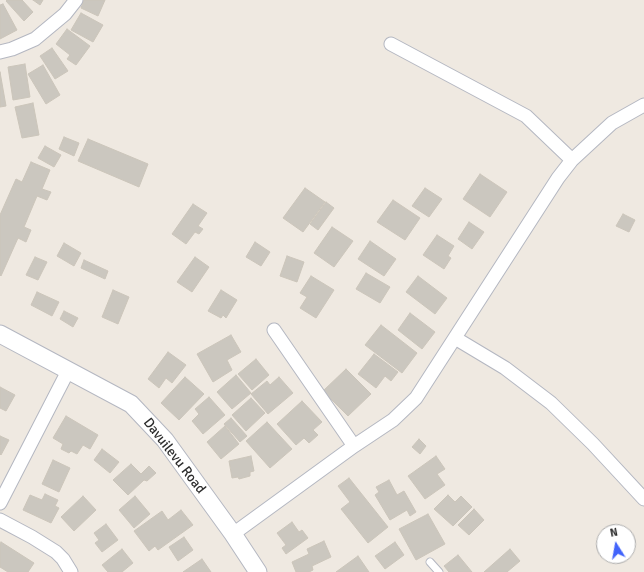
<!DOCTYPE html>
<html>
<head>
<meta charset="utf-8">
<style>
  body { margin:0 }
  #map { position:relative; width:644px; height:572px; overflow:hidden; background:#efe9e1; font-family:Signika,sans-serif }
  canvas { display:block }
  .north { position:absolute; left:596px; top:524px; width:40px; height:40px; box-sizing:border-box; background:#fff; border:1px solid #ababab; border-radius:50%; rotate:349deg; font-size:11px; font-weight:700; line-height:16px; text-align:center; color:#2e2e2e }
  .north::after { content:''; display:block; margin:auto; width:14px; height:18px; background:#4264fb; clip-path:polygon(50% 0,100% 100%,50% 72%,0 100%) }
</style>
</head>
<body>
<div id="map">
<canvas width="644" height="572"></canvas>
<div class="north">N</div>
</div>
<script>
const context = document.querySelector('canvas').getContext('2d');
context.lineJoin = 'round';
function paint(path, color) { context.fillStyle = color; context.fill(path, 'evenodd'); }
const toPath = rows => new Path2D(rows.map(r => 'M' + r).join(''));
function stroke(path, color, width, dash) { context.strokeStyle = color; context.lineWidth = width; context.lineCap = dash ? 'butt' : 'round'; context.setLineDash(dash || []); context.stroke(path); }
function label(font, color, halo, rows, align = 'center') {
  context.font = font + ' Signika,sans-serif'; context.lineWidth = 3; context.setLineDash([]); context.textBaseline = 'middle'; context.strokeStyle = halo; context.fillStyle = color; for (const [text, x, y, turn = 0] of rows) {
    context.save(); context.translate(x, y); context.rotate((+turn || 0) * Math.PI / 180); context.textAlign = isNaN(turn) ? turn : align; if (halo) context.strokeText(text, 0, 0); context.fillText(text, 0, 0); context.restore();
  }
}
const building = toPath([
  [7,0,22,0,33,12,24,21,6,1,7,0],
  [33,0,43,0,40,5,33,0],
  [84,0,105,0,98,16,81,8,84,0],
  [3,4,17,30,0,39,0,5,3,4],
  [81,13,103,25,93,42,71,30,81,13],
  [67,29,90,46,76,65,67,59,70,55,56,44,67,29],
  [52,48,68,71,55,79,40,56,52,48],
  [25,64,30,97,13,100,8,67,25,64],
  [43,65,60,95,46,104,28,74,43,65],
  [0,72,6,106,0,107,0,72],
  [33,103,39,135,22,138,15,107,33,103],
  [64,137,79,143,74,156,59,149,64,137],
  [88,139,148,164,139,187,78,161,88,139],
  [45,146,61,155,54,167,38,158,45,146],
  [31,162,50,170,42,189,51,192,47,200,37,196,24,227,31,230,26,242,18,238,1,276,0,275,0,215,16,179,22,182,31,162],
  [480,174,507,192,490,217,463,199,480,174],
  [305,188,325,202,303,232,283,218,305,188],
  [425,188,442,199,429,217,412,206,425,188],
  [393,200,420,218,405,240,377,222,393,200],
  [326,202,334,208,318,230,310,224,326,202],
  [193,204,207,213,198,226,203,229,199,234,195,232,186,244,172,234,193,204],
  [623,214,635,220,629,232,616,226,623,214],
  [469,222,484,232,472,249,458,239,469,222],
  [332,227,353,241,334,267,314,253,332,227],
  [437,235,454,246,448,256,451,258,444,269,423,255,437,235],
  [370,241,396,259,384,276,358,259,370,241],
  [255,242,270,252,261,266,246,257,255,242],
  [64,243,81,253,74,266,57,256,64,243],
  [287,256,304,262,297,282,280,276,287,256],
  [35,257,47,262,38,280,26,275,35,257],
  [195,257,209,267,192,292,177,282,195,257],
  [84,260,108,271,105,279,81,268,84,260],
  [366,273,390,287,380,303,356,289,366,273],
  [311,276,334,290,316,318,300,308,307,297,300,293,311,276],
  [418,276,447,298,435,314,406,292,418,276],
  [113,290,129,297,118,324,102,317,113,290],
  [221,290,237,300,226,318,223,315,221,318,208,311,221,290],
  [37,292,59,302,52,316,31,305,37,292],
  [64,311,78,318,73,327,60,319,64,311],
  [410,313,435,332,422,349,398,330,410,313],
  [381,325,417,353,402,373,365,345,381,325],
  [231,335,241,352,227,360,232,370,213,382,197,354,231,335],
  [168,352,186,365,172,383,166,378,159,388,148,379,168,352],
  [374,354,398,372,391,381,385,376,376,388,358,374,374,354],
  [256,359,269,375,252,390,238,374,256,359],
  [346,369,371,394,348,416,323,391,346,369],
  [236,375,251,393,232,409,217,392,236,375],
  [185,377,204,394,179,420,161,403,185,377],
  [279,377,293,393,268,414,251,394,267,381,270,385,279,377],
  [0,387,15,395,6,411,0,408,0,387],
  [209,397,225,415,203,434,192,421,199,414,195,409,209,397],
  [251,398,265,413,246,431,232,415,251,398],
  [302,401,322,422,313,430,318,435,309,443,304,438,296,445,277,424,302,401],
  [66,416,98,435,90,449,83,445,77,454,71,451,69,453,61,449,63,444,53,438,66,416],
  [231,418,247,436,240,442,224,424,231,418],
  [267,422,292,449,270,468,246,441,267,422],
  [225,426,239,444,221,459,207,442,225,426],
  [0,436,9,440,1,455,0,454,0,436],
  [419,439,426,446,420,454,412,447,419,439],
  [102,449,119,462,110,473,94,460,102,449],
  [251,456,254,471,250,472,250,476,239,479,238,477,232,478,229,461,251,456],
  [436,456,445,469,437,474,445,485,425,499,408,476,436,456],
  [53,460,70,468,59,492,42,484,53,460],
  [131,464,141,474,149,466,156,473,147,481,144,480,128,495,113,480,131,464],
  [349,478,388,527,368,543,341,509,350,502,338,486,349,478],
  [389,480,397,495,404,491,416,512,410,516,407,510,390,520,375,495,379,492,376,487,389,480],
  [45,494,58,500,55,506,59,508,51,523,23,510,30,495,42,500,45,494],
  [448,495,455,502,461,496,472,507,453,526,434,509,448,495],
  [83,496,96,510,74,531,61,517,83,496],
  [135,496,150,514,134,528,119,510,135,496],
  [474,509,484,520,469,535,458,525,474,509],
  [181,510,193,525,158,550,155,546,149,551,134,531,162,511,168,520,181,510],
  [428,514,445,544,416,560,399,529,428,514],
  [292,522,299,532,302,530,308,538,286,554,282,548,286,545,277,533,292,522],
  [106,524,118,540,102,552,95,543,99,540,94,533,106,524],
  [184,537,193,550,178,561,169,547,184,537],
  [324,541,331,557,312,566,313,570,309,572,296,572,292,562,309,554,307,549,324,541],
  [1,542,34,563,28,572,8,572,0,567,0,544,1,542],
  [395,542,404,555,385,569,375,556,395,542],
  [122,549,133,563,122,572,108,572,102,565,122,549],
  [510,549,520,561,507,572,484,572,510,549],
  [458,555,472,572,449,572,444,566,458,555],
  [358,556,369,572,336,572,358,556],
  [202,559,211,572,183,572,202,559]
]);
const service = toPath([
  [430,562,439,572]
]);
const minor = toPath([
  [391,44,526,116,572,160],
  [0,52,12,49,35,39,65,14,76,0],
  [274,330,354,446],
  [455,338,505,368,551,403,593,444,644,499],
  [0,503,68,371],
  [0,520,32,537,56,552,63,559,71,572],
  [233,534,354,446,393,420,416,398,558,178,572,160,612,123,644,105]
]);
const tertiary = toPath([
  [0,334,131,404,165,440,233,534,258,572]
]);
const streetNames = [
  ["Davuilevu Road",174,456,52]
];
paint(building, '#cbc7bf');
stroke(building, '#cbc5ba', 1);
stroke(service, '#b4b7c1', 9);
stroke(minor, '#b4b7c1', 15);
stroke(tertiary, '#b4b7c1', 19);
stroke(service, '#fff', 7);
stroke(minor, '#fff', 13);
stroke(tertiary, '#fff', 17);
label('14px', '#2e2e2e', '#fff', streetNames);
</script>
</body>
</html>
